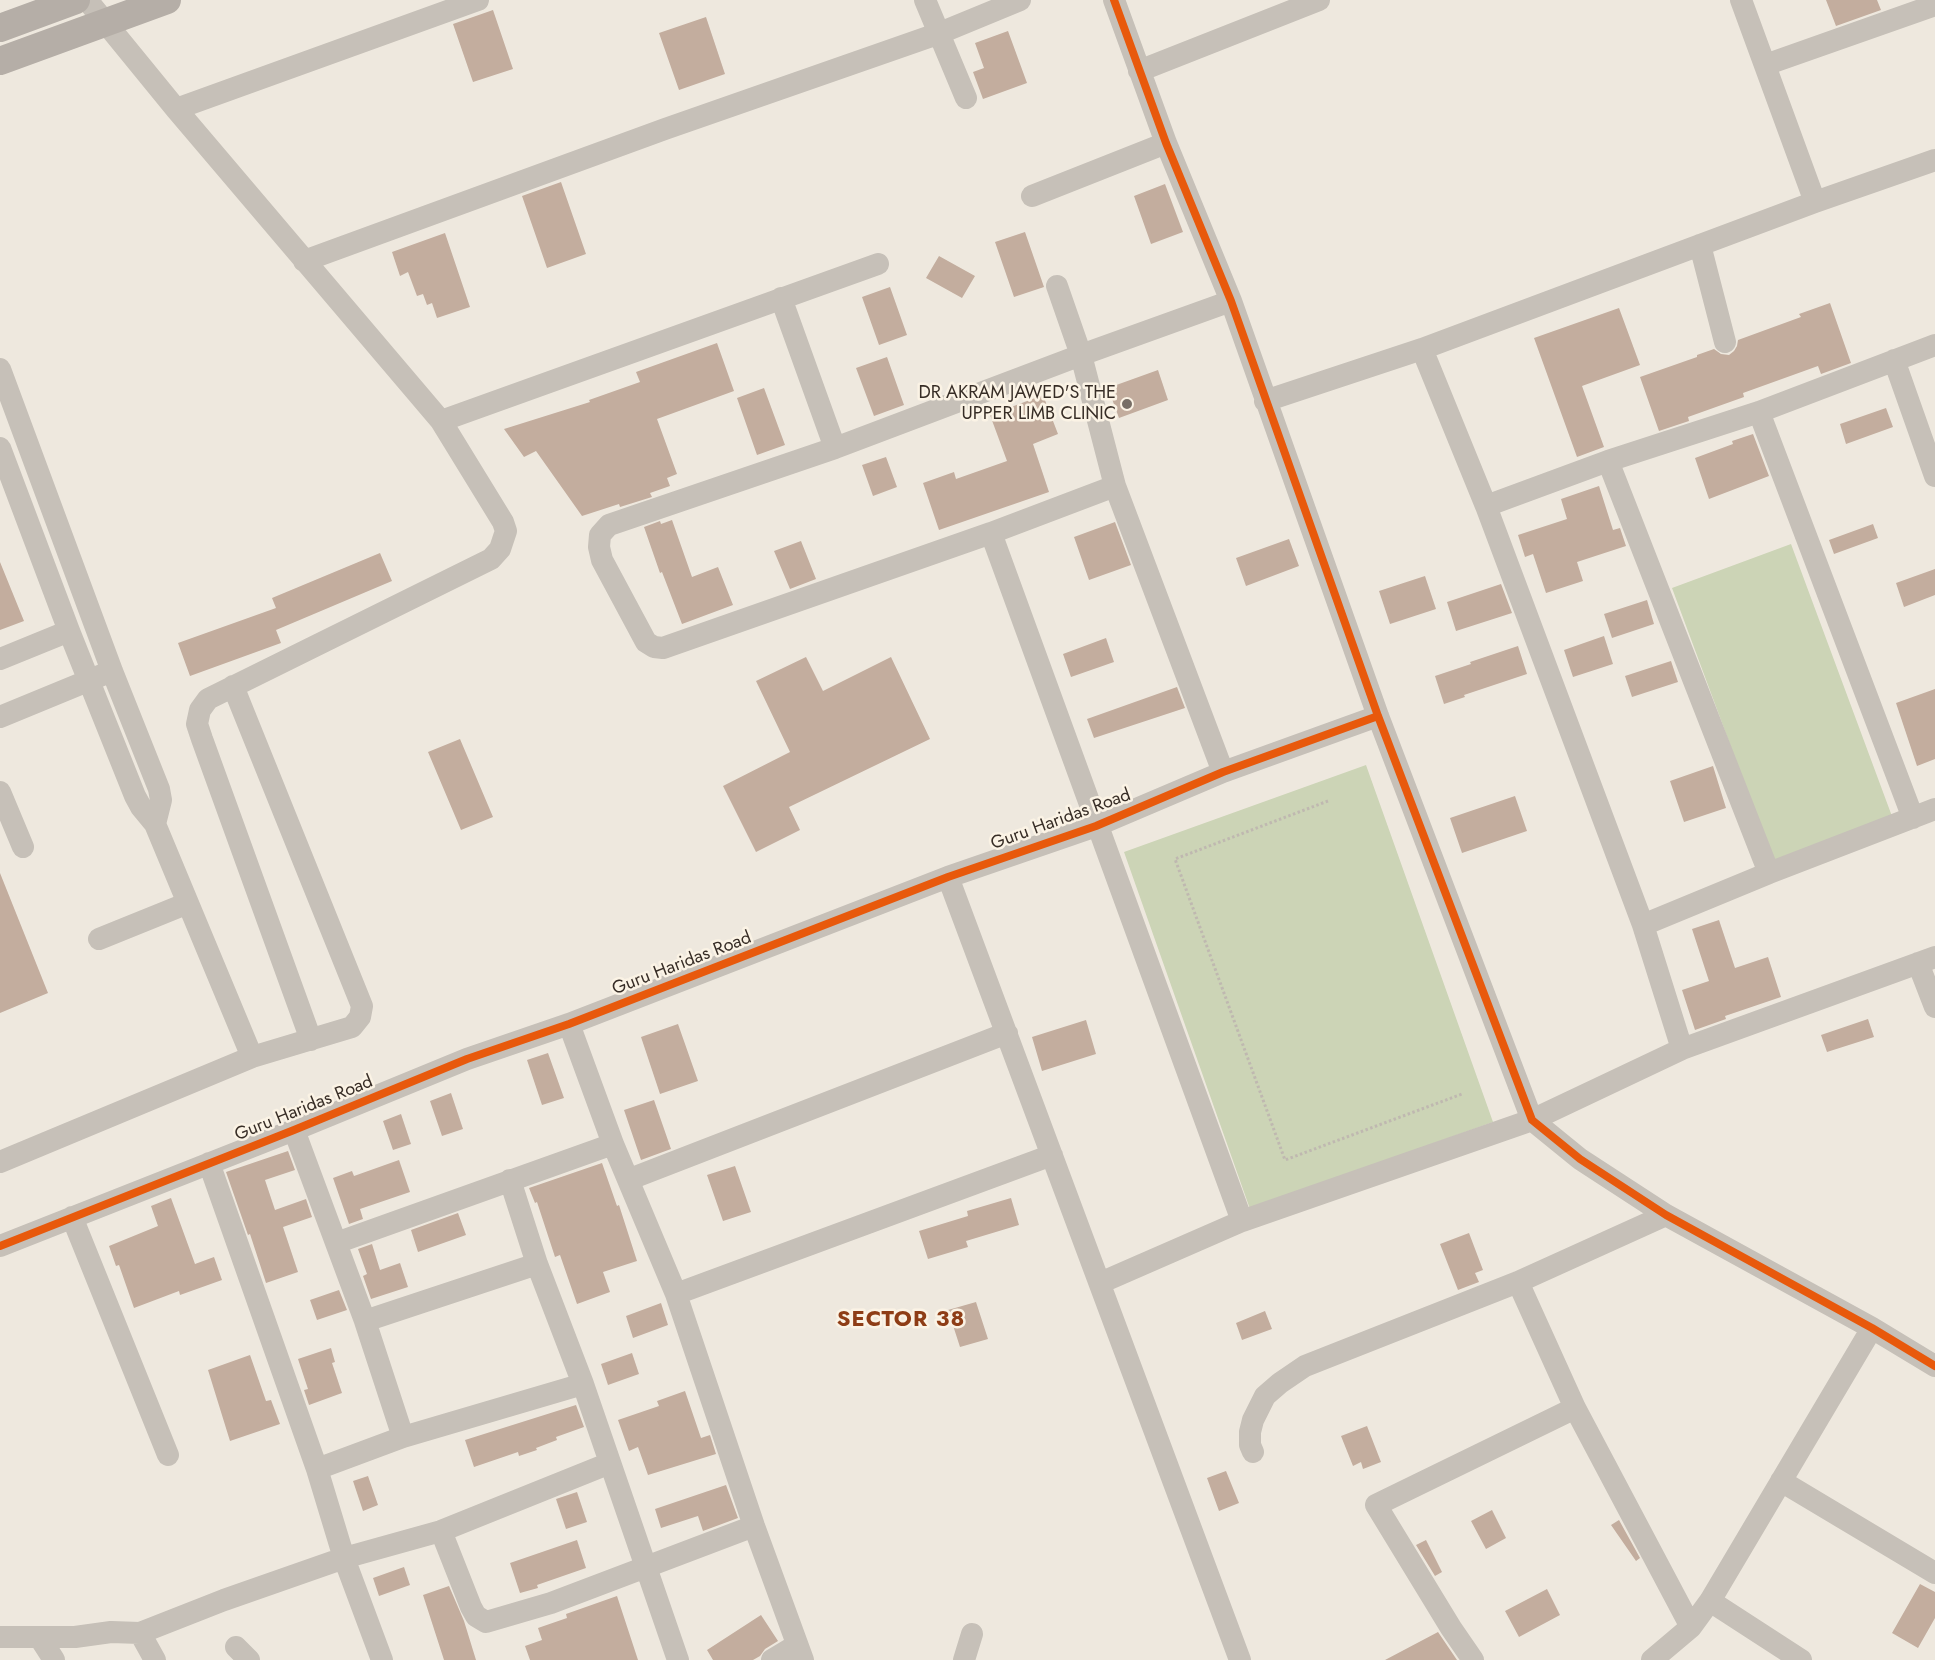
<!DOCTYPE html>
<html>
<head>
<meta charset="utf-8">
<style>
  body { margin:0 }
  canvas { display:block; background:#eee8de }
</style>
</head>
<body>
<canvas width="1935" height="1660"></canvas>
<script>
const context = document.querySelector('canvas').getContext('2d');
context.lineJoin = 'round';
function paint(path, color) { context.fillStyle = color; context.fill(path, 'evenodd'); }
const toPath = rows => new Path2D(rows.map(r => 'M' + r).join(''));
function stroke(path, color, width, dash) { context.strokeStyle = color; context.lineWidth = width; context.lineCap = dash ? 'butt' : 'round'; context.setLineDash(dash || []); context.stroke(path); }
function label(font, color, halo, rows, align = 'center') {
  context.font = font + ' Jost,sans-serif'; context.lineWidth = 5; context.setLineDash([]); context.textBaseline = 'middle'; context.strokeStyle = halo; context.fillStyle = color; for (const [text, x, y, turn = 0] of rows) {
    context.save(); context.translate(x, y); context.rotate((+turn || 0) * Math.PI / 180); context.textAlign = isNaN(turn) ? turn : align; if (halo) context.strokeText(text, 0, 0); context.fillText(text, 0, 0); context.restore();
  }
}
const green = toPath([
  [1791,544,1893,819,1774,863,1672,588],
  [1366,765,1493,1122,1250,1209,1124,852]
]);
const building = toPath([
  [1826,0,1877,0,1881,10,1836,26],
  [493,10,513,69,473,82,453,24],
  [706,17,725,74,679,90,659,33],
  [1008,31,1027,83,983,99,973,72,984,68,975,43],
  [561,182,586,254,547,268,522,196],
  [1165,184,1183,232,1151,244,1134,196],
  [1025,232,1044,287,1014,297,995,242],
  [445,233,470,307,437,318,432,303,427,305,423,294,417,296,408,272,400,276,392,252],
  [939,256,975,276,962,298,926,278],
  [890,287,907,335,879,345,862,297],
  [1830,303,1851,363,1821,374,1818,366,1743,393,1744,397,1688,417,1689,421,1659,431,1640,377,1697,357,1697,355,1714,349,1721,354,1729,355,1734,351,1737,346,1738,340,1801,317,1799,314],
  [1619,308,1640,365,1582,386,1604,447,1577,457,1534,338],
  [717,343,734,391,657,419,677,474,667,478,670,486,650,493,652,497,620,507,619,504,582,516,536,451,524,457,504,429,590,402,589,400,640,382,636,372],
  [887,357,904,405,874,416,856,368],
  [1158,370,1168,400,1119,418,1108,388],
  [764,388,785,445,757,455,737,398],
  [1043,395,1058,434,1033,444,1049,492,939,530,923,483,954,472,956,479,1007,461,990,415],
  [1886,408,1893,427,1846,444,1840,424],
  [1753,434,1769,476,1709,499,1695,458,1733,444,1732,441],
  [886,457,897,487,873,496,862,465],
  [1599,486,1613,530,1620,528,1626,546,1577,562,1583,581,1546,593,1533,554,1525,557,1518,535,1567,519,1561,499],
  [672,520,692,577,718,567,733,605,682,624,662,572,660,573,644,527,660,521,661,524],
  [1115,522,1131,565,1089,580,1074,537],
  [1873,524,1878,538,1834,554,1829,540],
  [1289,539,1299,566,1246,586,1236,558],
  [801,541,816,579,790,589,774,551],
  [380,553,392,581,276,630,281,643,190,676,178,643,276,608,272,598],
  [0,562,24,621,0,630],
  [1935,569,1935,595,1904,607,1896,583],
  [1425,576,1436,609,1390,624,1379,591],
  [1501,584,1512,613,1456,631,1447,602],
  [1647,600,1654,624,1612,638,1604,614],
  [1604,636,1613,664,1573,677,1564,650],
  [1106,638,1114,662,1071,677,1063,654],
  [1518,646,1527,674,1464,695,1465,697,1444,704,1435,676,1471,664,1470,662],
  [806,657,823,691,891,657,930,739,789,807,800,830,756,852,723,786,790,752,756,681],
  [1671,661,1678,682,1632,697,1625,676],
  [1177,687,1185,708,1094,738,1087,719],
  [1935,689,1935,759,1917,766,1896,703],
  [460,739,493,817,461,830,428,752],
  [1713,766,1726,808,1684,822,1670,781],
  [1515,796,1527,831,1462,853,1450,818],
  [0,873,48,993,0,1013],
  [1719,920,1735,968,1768,957,1781,997,1725,1016,1726,1019,1695,1030,1682,990,1709,981,1692,929],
  [1868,1019,1874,1037,1827,1052,1821,1035],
  [1086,1020,1096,1054,1042,1071,1032,1037],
  [678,1024,698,1081,660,1094,641,1037],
  [548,1053,564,1098,542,1105,527,1060],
  [451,1093,463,1129,442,1136,430,1101],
  [654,1100,671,1149,641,1160,624,1110],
  [401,1114,411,1144,393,1150,383,1121],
  [288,1151,295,1170,265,1180,275,1210,306,1199,312,1217,283,1227,298,1272,266,1283,250,1234,248,1235,226,1172],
  [399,1160,410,1192,360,1209,363,1219,349,1224,333,1178,352,1171,354,1176],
  [602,1163,617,1206,619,1205,637,1261,603,1272,610,1292,577,1304,560,1255,555,1257,537,1202,535,1203,529,1188],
  [735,1166,751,1212,723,1221,707,1175],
  [171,1198,195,1264,214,1257,222,1280,180,1295,179,1291,134,1308,119,1265,116,1266,109,1246,158,1226,151,1206],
  [1011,1198,1019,1225,966,1241,968,1247,928,1259,919,1231,968,1216,967,1211],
  [458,1213,466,1235,418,1252,411,1230],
  [1469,1233,1483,1270,1475,1273,1479,1282,1458,1290,1440,1244],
  [372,1244,380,1270,400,1263,408,1287,371,1299,363,1276,367,1274,358,1249],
  [339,1290,347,1310,317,1320,310,1300],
  [976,1302,988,1339,960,1347,948,1310],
  [661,1303,668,1325,633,1338,626,1316],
  [1265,1311,1272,1329,1242,1340,1236,1323],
  [331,1348,335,1362,332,1363,342,1393,309,1405,304,1390,308,1389,298,1359],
  [632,1353,639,1374,608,1385,601,1364],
  [250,1355,266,1401,271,1400,280,1424,230,1441,208,1370],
  [685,1391,701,1438,710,1435,716,1454,648,1475,638,1447,629,1451,618,1420,659,1406,657,1401],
  [576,1405,584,1427,556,1437,557,1440,536,1448,537,1450,519,1456,518,1452,474,1467,465,1440],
  [1367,1426,1381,1462,1363,1469,1361,1462,1353,1466,1341,1436],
  [1226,1471,1239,1503,1219,1511,1207,1478],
  [368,1476,378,1505,363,1511,353,1481],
  [726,1485,738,1518,703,1531,698,1516,661,1528,655,1509],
  [577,1492,587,1522,566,1529,556,1499],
  [1492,1510,1506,1538,1486,1549,1471,1521],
  [1619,1520,1640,1558,1636,1561,1611,1525],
  [577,1540,586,1568,537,1585,538,1588,520,1593,510,1563],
  [1426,1540,1442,1572,1435,1576,1416,1545],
  [404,1567,410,1585,379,1596,373,1578],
  [1920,1584,1935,1592,1935,1618,1918,1648,1892,1633],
  [449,1586,464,1621,476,1660,444,1660,423,1595],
  [1547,1589,1560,1615,1519,1637,1505,1611],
  [617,1596,638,1660,530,1660,525,1646,542,1640,538,1628,567,1618,566,1614],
  [761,1615,778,1641,765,1649,760,1656,753,1660,713,1660,707,1650],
  [1438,1632,1457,1660,1385,1660]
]);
const path = toPath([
  [1328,801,1175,859,1285,1160,1462,1094]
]);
const minor = toPath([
  [87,0,176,109,441,421,503,522,506,531,500,549,491,559,208,699,200,710,197,724,202,739,311,1040],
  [925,0,966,98],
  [1114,0,1166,143,1231,301,1378,716,1532,1120,1580,1159,1666,1215,1872,1328,1935,1366],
  [1741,0,1815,202],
  [1765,65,1935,5],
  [1139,71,1319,0],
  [176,109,478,0],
  [1032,196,1166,143],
  [1700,245,1725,342],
  [304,261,665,129,940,33,1020,0],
  [1057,286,1081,355,1115,486,1223,772],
  [781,298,835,448],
  [1422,349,1486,506,1643,925,1682,1049],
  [1894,360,1935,476],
  [0,369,112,671,159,789,161,800,155,824],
  [1265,401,1422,349,1815,202,1935,160],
  [1759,412,1913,818],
  [441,421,878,264],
  [0,448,69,631,135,796,141,807,155,824,252,1057],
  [1608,461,1769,873],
  [1115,486,991,533,663,648,654,647,646,642,602,560,599,547,600,535,609,525,835,448,1081,355,1231,301],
  [1486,506,1608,461,1759,412,1935,345],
  [991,533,1242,1221],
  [0,659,69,631],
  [0,717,102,675],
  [0,792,23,847],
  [948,877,1240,1660],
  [1643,925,1769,873,1935,809],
  [99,939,188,903],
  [1918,963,1935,1007],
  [569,1024,613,1144,676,1294,754,1526,803,1660],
  [294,1130,365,1321,403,1437],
  [0,1162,252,1057,352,1027,360,1017,362,1006,233,686],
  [209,1163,317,1469,344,1558,382,1660],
  [630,1179,1007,1033],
  [510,1180,537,1264,583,1384,678,1660],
  [72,1217,168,1455],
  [336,1243,613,1144],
  [0,1246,294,1130,467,1059,569,1024,948,877,1096,826,1223,772,1378,716],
  [1518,1282,1575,1408,1691,1627],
  [1100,1283,1242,1221,1532,1120,1682,1049,1935,957],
  [676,1294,1052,1155],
  [365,1321,537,1264],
  [1253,1452,1250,1445,1250,1432,1253,1420,1265,1396,1280,1383,1305,1366,1518,1282,1666,1215],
  [317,1469,403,1437,583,1384],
  [1781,1481,1935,1573],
  [441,1531,471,1607,476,1616,486,1622,551,1603,754,1526],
  [1710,1601,1801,1660],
  [140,1633,155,1660],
  [0,1637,75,1637,111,1632,140,1633,224,1600,344,1558,441,1531,610,1463],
  [40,1638,54,1660],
  [236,1647,249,1660],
  [772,1660,797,1645],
  [964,1660,972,1634],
  [1473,1660,1451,1628,1376,1505,1575,1408],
  [1652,1660,1691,1627,1710,1601,1872,1328]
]);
const major = toPath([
  [0,28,76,0],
  [0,61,167,0]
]);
const cycleway = toPath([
  [1114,0,1166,143,1231,301,1378,716,1532,1120,1580,1159,1666,1215,1872,1328,1935,1366],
  [0,1246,294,1130,467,1059,569,1024,948,877,1096,826,1223,772,1378,716]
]);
const markers = [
  [1127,404,6,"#776e66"]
];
const poiNames = [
  ["DR AKRAM JAWED'S THE",1116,394],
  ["UPPER LIMB CLINIC",1116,415]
];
const streetNames = [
  ["Guru Haridas Road",1061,820,-20],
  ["Guru Haridas Road",682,964,-21],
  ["Guru Haridas Road",304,1109,-22]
];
const districtNames = [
  ["SECTOR 38",901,1321]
];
paint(green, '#ccd4b6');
paint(building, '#c3ad9e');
stroke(path, '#bfb8b0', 3, [2.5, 2.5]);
stroke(minor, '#c6c0b8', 22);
stroke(major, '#b5aea7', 28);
stroke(cycleway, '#e8590c', 8);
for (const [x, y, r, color] of markers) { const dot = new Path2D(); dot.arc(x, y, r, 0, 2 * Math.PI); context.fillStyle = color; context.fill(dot); stroke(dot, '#fbf3e5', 2); }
label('18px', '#372d26', '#fbf3e5', poiNames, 'right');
label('18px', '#372d26', '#fbf3e5', streetNames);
context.letterSpacing = '1px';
label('bold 22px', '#8e3d16', '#fbf3e5', districtNames);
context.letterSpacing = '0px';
</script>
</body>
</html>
